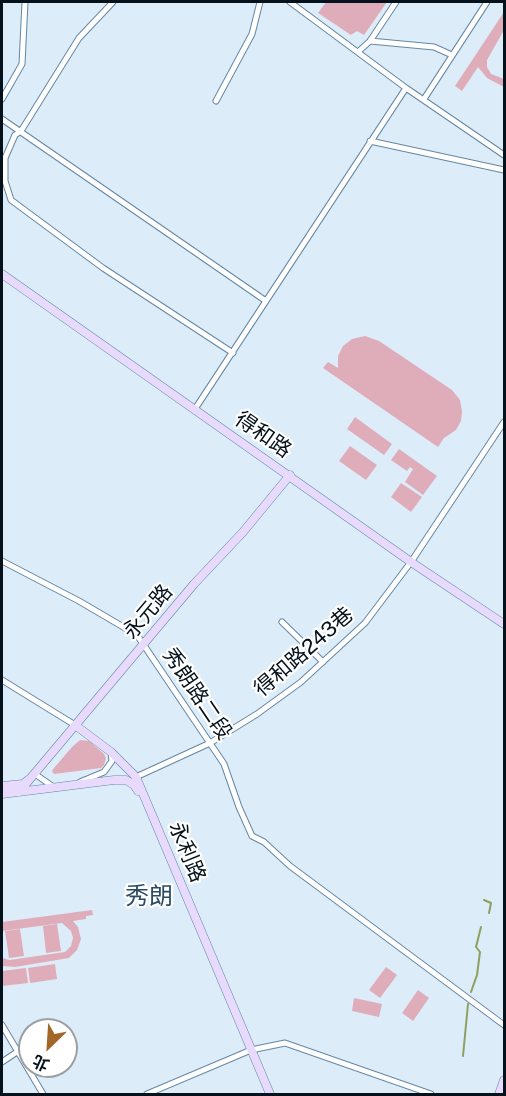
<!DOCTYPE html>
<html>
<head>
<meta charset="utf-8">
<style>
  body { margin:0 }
  #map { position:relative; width:506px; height:1096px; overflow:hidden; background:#ddecf9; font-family:"Public Sans","Noto Sans TC",sans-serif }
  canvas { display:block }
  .frame { position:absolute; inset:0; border:3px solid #05121c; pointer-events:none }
  .north { position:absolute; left:18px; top:1018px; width:60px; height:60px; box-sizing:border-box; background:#fff; border:2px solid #9ba0a4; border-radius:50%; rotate:205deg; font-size:16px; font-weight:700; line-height:24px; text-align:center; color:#05121c }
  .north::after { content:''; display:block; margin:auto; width:21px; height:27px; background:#a26629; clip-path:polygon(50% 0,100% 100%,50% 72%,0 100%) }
</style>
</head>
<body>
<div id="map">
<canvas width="506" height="1096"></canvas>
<div class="frame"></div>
<div class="north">北</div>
</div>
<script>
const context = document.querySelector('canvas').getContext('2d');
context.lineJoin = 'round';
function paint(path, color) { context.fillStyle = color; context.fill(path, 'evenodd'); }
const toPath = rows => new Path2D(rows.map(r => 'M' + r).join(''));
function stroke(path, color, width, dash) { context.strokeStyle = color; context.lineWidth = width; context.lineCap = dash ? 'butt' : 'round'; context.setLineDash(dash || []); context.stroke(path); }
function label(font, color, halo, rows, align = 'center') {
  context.font = font + ' "Public Sans","Noto Sans TC",sans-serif'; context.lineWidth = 4.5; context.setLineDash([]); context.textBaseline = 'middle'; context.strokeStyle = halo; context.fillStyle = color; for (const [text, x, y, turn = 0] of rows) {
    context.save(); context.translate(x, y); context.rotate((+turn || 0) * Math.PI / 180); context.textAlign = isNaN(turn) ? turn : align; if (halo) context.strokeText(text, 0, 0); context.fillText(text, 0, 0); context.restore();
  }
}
const green = toPath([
  [326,2,387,2,364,35,357,31,351,35,318,13],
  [504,12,504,30,487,60,487,67,491,74,504,79,504,87,487,78,478,67,462,91,455,86],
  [365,336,379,341,452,390,460,400,462,411,461,421,456,430,444,438,438,447,323,368,328,362,338,368,338,356,343,346,352,339],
  [355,417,392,444,384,455,347,429],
  [350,446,377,465,366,480,339,461],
  [399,449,437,476,423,495,405,482,413,469,410,467,407,471,391,460],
  [401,483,422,497,411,512,391,497],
  [80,740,89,741,104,754,106,758,104,765,101,768,54,774,52,771,54,768,72,747],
  [92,910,93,915,86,916,86,919,73,921,78,927,81,939,77,950,69,958,15,967,2,966,2,958,10,960,65,952,71,946,73,938,71,931,62,923,2,931,2,922],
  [57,924,61,951,46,953,43,926],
  [20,929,24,956,9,958,5,931],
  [55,964,57,979,30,983,28,968],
  [386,967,397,975,380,998,369,990],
  [26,968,28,983,2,986,2,971],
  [418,990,429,998,413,1021,402,1013],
  [354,998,382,1004,379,1017,352,1011]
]);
const stream = toPath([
  [484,900,491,903,489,913],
  [471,992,477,975,480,952,476,947,481,927],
  [463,1056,468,1004]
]);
const street = toPath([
  [113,2,79,38,21,131,15,135,5,158,5,181,11,200,103,268,233,353],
  [290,2,406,88,504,155],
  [370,41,434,47,452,55],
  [359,51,370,41,396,2],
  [2,99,22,64,25,2],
  [424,99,487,2],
  [216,101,252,34,260,2],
  [2,119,266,301],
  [370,141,504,170],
  [195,409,406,88],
  [2,561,79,601,137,635,224,764,239,807,252,836,264,842,290,866,504,1025],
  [282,622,323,662],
  [2,680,75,725],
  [35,774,55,788],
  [136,777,210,743,257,714,301,682,365,623,411,562,504,422],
  [80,782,104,772,112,761,111,752],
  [2,1025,43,1094],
  [2,1062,17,1052],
  [147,1094,251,1050,285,1043,431,1094]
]);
const secondary = toPath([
  [2,274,411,562,504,624],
  [75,725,111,752,136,777,270,1094],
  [2,786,23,784,28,780],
  [19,792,194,584,243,532,290,475],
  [2,794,114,780,126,780,134,785,138,791],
  [499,1094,504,1080]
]);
const streetNames = [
  ["得和路",263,435,35],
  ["永元路",148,612,-50],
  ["得和路243巷",304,652,-41],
  ["秀朗路二段",197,694,56],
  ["永利路",187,852,68]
];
const quarterNames = [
  ["秀朗",149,897]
];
paint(green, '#dfadba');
stroke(stream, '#8da05e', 2);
stroke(street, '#6487a3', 7);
stroke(secondary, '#6487a3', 9);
stroke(street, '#fff', 5);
stroke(secondary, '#e8dafd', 8);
label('21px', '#05121c', '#fff', streetNames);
label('24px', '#2a4c66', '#fff', quarterNames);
</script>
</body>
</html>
